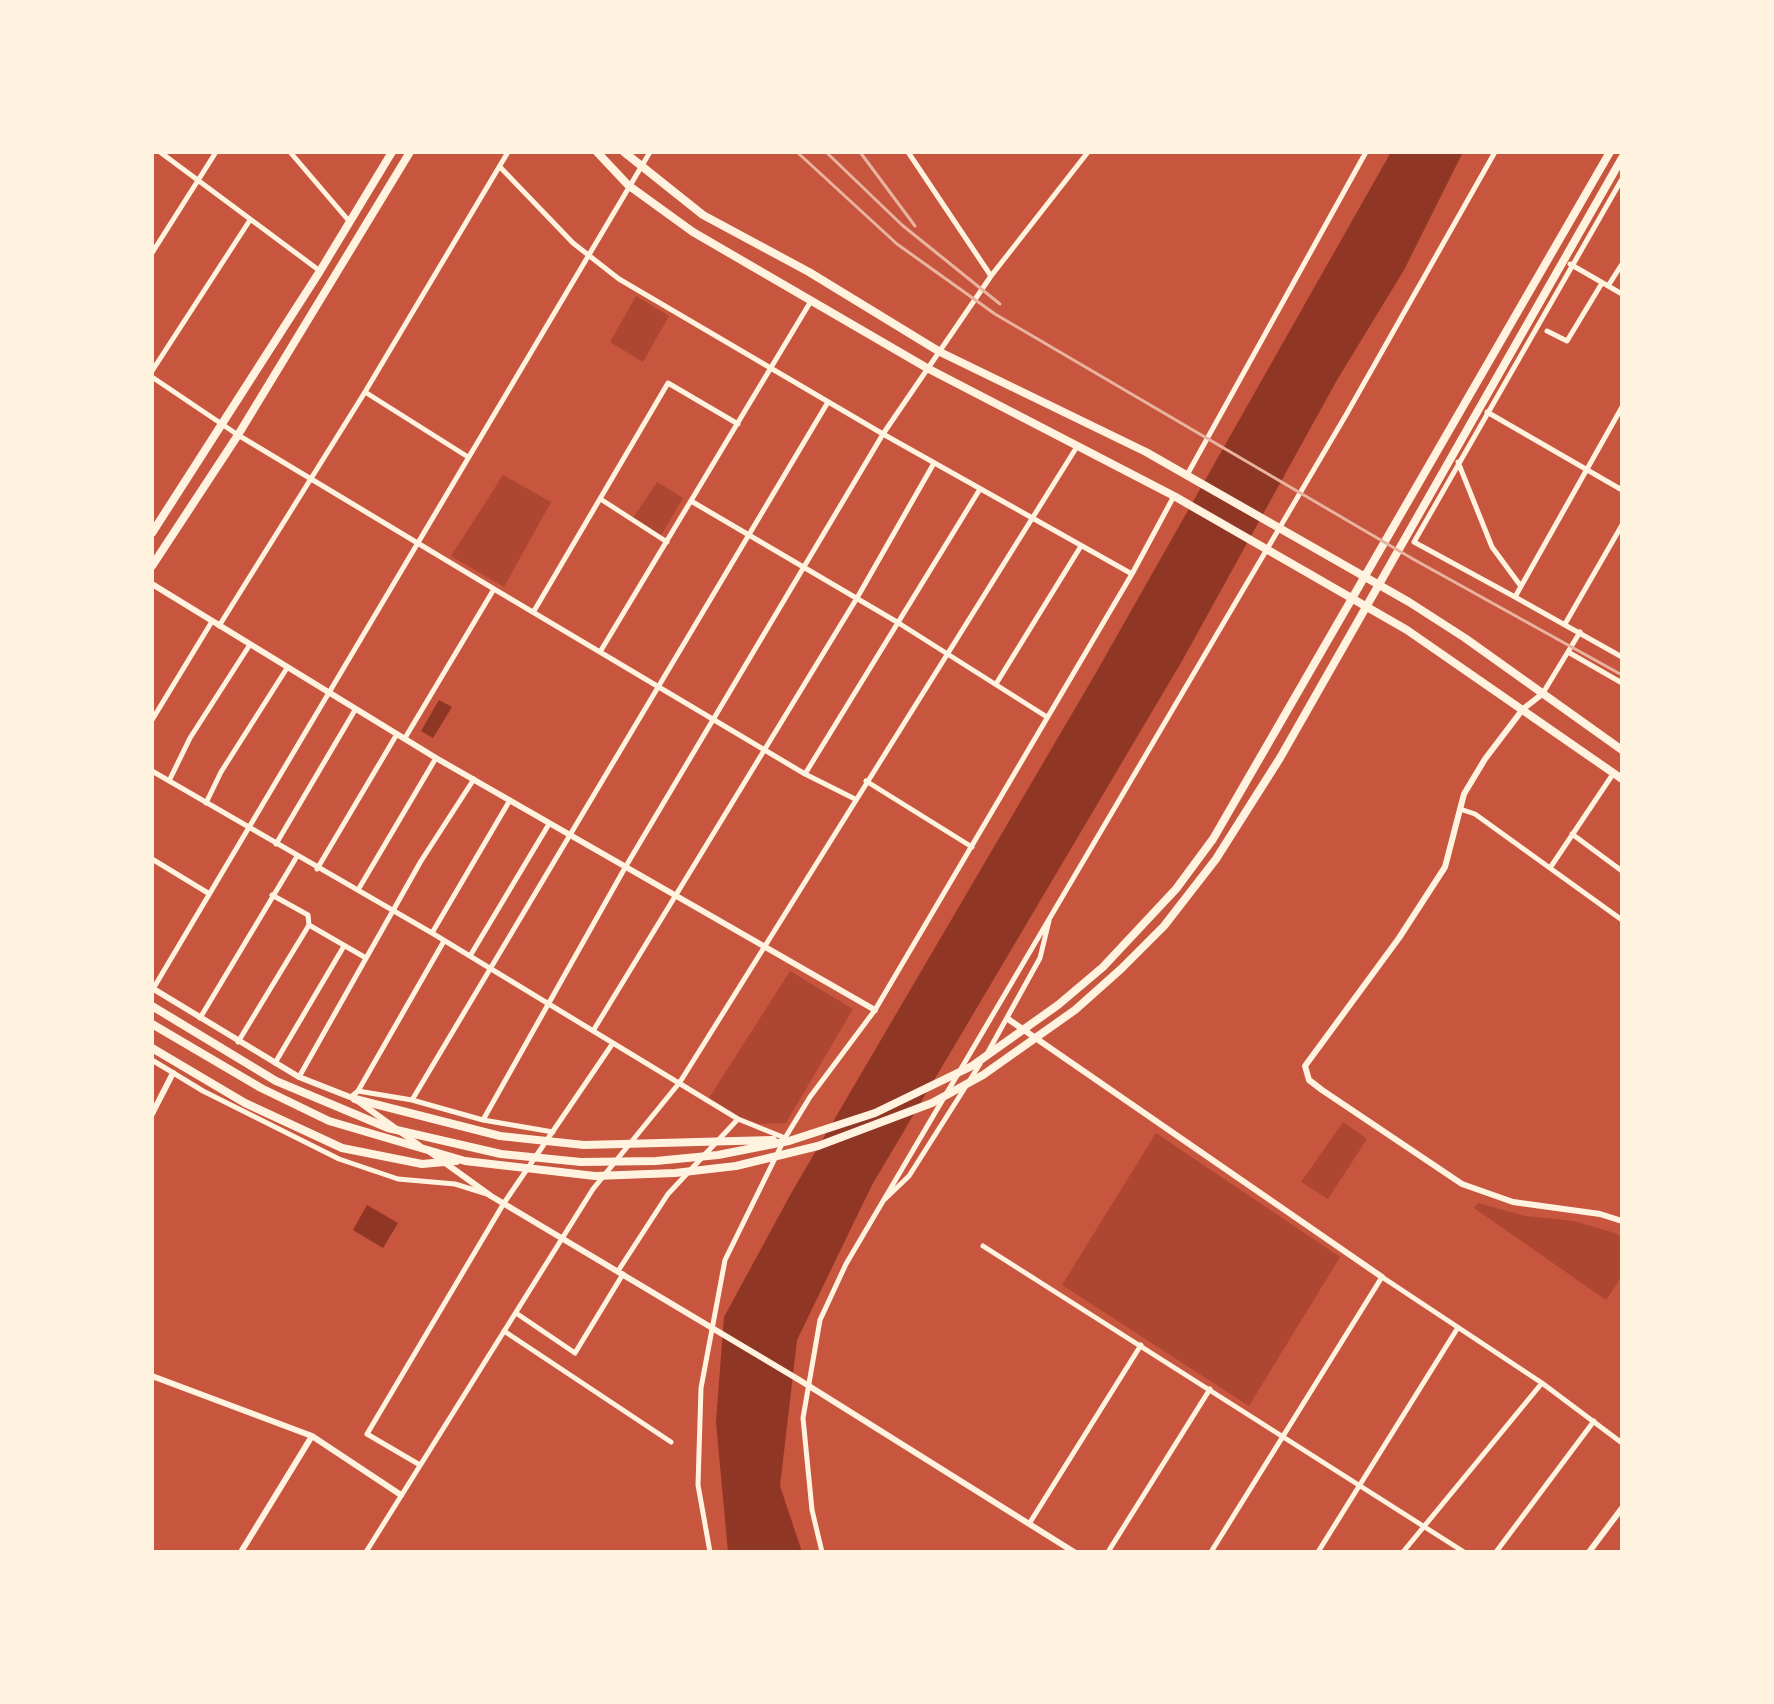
<!DOCTYPE html>
<html>
<head>
<meta charset="utf-8">
<style>
  body { margin:0 }
  #map { position:relative; width:1774px; height:1704px; overflow:hidden; background:#c8553d; font-family:"Varela Round",sans-serif }
  canvas { display:block }
  .frame { position:absolute; inset:0; border:154px solid #fff3e0; pointer-events:none }
</style>
</head>
<body>
<div id="map">
<canvas width="1774" height="1704"></canvas>
<div class="frame"></div>
</div>
<script>
const context = document.querySelector('canvas').getContext('2d');
context.lineJoin = 'round';
function paint(path, color) { context.fillStyle = color; context.fill(path, 'evenodd'); }
const toPath = rows => new Path2D(rows.map(r => 'M' + r).join(''));
function stroke(path, color, width, dash) { context.strokeStyle = color; context.lineWidth = width; context.lineCap = dash ? 'butt' : 'round'; context.setLineDash(dash || []); context.stroke(path); }
const green = toPath([
  [636,296,669,316,643,362,610,342],
  [503,475,551,502,504,587,451,556],
  [657,482,683,498,660,537,633,518],
  [790,971,853,1009,786,1123,760,1124,739,1117,709,1098],
  [1343,1122,1367,1139,1328,1199,1301,1182],
  [1156,1133,1340,1257,1249,1406,1062,1285],
  [1478,1203,1525,1216,1574,1221,1615,1233,1622,1237,1622,1276,1606,1300,1474,1208]
]);
const water = toPath([
  [1391,152,1463,152,1404,270,1337,380,1182,661,872,1185,797,1340,780,1486,802,1552,728,1552,716,1422,724,1317,793,1190,1097,671],
  [439,700,452,707,433,738,421,731],
  [367,1205,398,1223,383,1248,353,1230]
]);
const minor = toPath([
  [160,152,320,271],
  [290,152,349,221],
  [500,167,573,243,619,279,883,434,1132,574],
  [152,253,216,152],
  [1570,264,1622,294],
  [991,276,1088,152],
  [1608,286,1622,264],
  [1547,331,1567,341,1602,283],
  [152,371,250,220],
  [152,377,238,435,494,589,805,774,855,799],
  [365,392,468,457],
  [1622,407,1515,597,1622,657],
  [1487,412,1622,490],
  [1458,462,1492,547,1520,585],
  [1187,475,1366,152],
  [602,500,667,542],
  [691,501,897,622,1047,717],
  [1515,597,1414,542,1622,179],
  [534,611,668,383,738,424],
  [1565,624,1622,525],
  [219,626,365,392,508,152],
  [600,652,811,301],
  [1568,652,1622,683],
  [996,684,1081,546],
  [1543,693,1580,632],
  [152,720,211,623],
  [405,738,494,589],
  [152,771,432,933,738,1119,785,1138],
  [805,774,980,489],
  [169,781,190,738,249,646],
  [866,781,972,847],
  [206,803,221,772,287,668],
  [1460,809,1475,814,1622,920],
  [1572,834,1622,871],
  [276,844,355,710],
  [152,859,208,893],
  [1550,868,1613,774],
  [317,869,397,734],
  [358,890,436,758],
  [272,895,308,915,309,925,366,958],
  [432,933,510,800],
  [470,956,549,824],
  [153,989,650,152],
  [200,1018,296,858],
  [593,1031,857,598,934,463],
  [238,1042,309,925],
  [988,1052,1040,958,1049,921],
  [152,1060,203,1091,339,1159,398,1179,455,1184,487,1194],
  [275,1063,344,946],
  [299,1077,421,861,474,779],
  [358,1091,444,941],
  [351,1097,358,1091,412,1100,483,1120,553,1132],
  [412,1100,828,402],
  [483,1120,626,866,883,434,991,276,908,152],
  [885,1199,909,1176,980,1064],
  [983,1246,1464,1552],
  [618,1271,668,1194,738,1119],
  [516,1313,575,1353,623,1274],
  [504,1331,671,1442],
  [420,1465,367,1434,504,1203,613,1043],
  [1029,1524,1141,1345],
  [366,1552,593,1189,680,1082,1078,445],
  [710,1552,698,1485,701,1388,725,1260,785,1138,810,1097,875,1010,1132,574,1174,496],
  [822,1552,812,1510,803,1418,820,1320,846,1264,1346,415,1495,152],
  [1108,1552,1210,1389],
  [1211,1552,1382,1277,1542,1383,1622,1443],
  [1318,1552,1457,1329],
  [1403,1552,1542,1383],
  [1496,1552,1594,1421]
]);
const tertiary = toPath([
  [152,584,436,758,875,1010],
  [1541,695,1523,709,1485,759,1464,794,1445,867,1399,938,1305,1066,1309,1080,1322,1090,1462,1184,1513,1202,1600,1214,1622,1221],
  [152,988,299,1077,355,1099,420,1146],
  [1008,1019,1382,1277],
  [152,1114,173,1073],
  [430,1152,491,1196,801,1381,1074,1552],
  [152,1376,312,1436,401,1495],
  [241,1552,312,1436],
  [1589,1552,1622,1508]
]);
const primary = toPath([
  [152,533,320,271,392,152],
  [152,566,238,435,410,152]
]);
const trunk = toPath([
  [597,152,628,185,693,232,927,368,1174,496,1407,630,1622,779],
  [624,152,703,215,809,272,940,352,1146,452,1409,602,1465,638,1622,750],
  [152,1006,276,1081,388,1128,501,1154,581,1162,656,1161,718,1155,789,1141,875,1113,972,1066,1058,1005,1103,967,1176,889,1213,839,1610,152],
  [152,1024,261,1088,329,1121,465,1161,595,1176,675,1173,736,1166,818,1146,932,1103,983,1075,1075,1010,1121,969,1164,926,1216,859,1280,758,1622,158],
  [152,1048,245,1103,342,1148,422,1164,456,1161],
  [355,1099,500,1136,584,1145,773,1140]
]);
const rail = toPath([
  [797,152,897,244,995,314,1413,559,1622,675],
  [826,152,902,225,1000,304],
  [860,152,915,226]
]);
paint(green, '#ae4732');
paint(water, '#8f3625');
stroke(minor, '#fff3e0', 5);
stroke(tertiary, '#fff3e0', 6);
stroke(primary, '#fff3e0', 8);
stroke(trunk, '#fff3e0', 8);
stroke(rail, '#e9b49f', 3);
</script>
</body>
</html>
